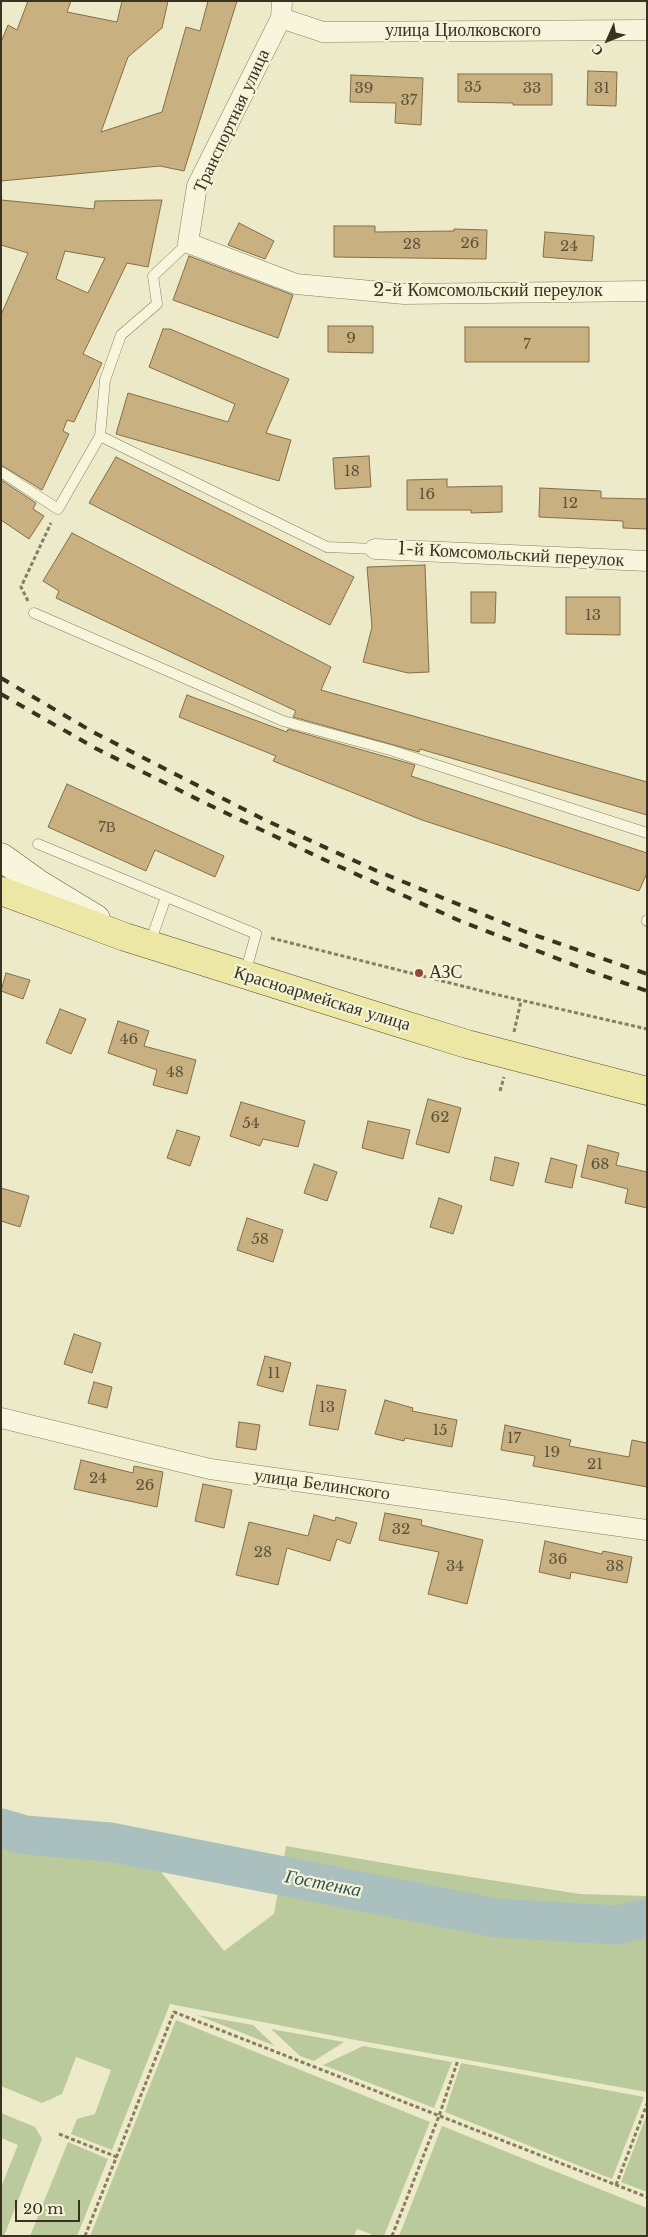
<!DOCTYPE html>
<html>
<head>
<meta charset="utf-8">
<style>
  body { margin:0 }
  #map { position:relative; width:648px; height:2237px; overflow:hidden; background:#eceac9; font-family:"Libre Baskerville",serif }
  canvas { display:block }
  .frame { position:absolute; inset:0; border:2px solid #393221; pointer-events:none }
  .north { position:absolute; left:583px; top:15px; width:50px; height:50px; -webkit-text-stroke:4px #f4f3d8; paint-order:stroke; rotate:226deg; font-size:14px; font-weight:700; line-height:20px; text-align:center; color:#393221 }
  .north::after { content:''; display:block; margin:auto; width:18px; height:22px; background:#393221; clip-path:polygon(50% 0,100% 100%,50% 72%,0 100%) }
  .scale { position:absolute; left:15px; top:2200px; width:65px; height:22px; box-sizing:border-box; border:2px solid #393221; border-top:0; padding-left:6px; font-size:15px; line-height:18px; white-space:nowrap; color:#393221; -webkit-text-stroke:4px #f4f3d8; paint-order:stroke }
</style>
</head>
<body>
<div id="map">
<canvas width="648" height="2237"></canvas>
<div class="frame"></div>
<div class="north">С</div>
<div class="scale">20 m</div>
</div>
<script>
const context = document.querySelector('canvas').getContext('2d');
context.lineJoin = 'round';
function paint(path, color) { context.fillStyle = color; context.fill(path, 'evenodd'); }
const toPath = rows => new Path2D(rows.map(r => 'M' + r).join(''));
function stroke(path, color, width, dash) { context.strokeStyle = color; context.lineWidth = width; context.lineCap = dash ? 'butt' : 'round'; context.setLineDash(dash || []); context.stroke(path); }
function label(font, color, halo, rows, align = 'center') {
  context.font = font + ' "Libre Baskerville",serif'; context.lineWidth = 4.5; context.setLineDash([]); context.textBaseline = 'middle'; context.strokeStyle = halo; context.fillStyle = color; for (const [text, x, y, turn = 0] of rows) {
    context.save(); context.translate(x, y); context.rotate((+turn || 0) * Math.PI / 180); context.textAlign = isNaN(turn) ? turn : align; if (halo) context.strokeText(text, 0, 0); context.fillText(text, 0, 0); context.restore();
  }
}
const green = toPath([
  [1,1833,154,1863,224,1951,274,1914,286,1846,413,1868,580,1894,647,1896,647,2092,350,2039,170,2004,112,2150,71,2134,77,2119,95,2114,111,2070,76,2057,62,2094,42,2103,1,2086],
  [197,2015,253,2025,275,2046],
  [176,2020,430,2122,384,2236,371,2236,371,2234,357,2229,354,2236,90,2236],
  [271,2029,344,2042,314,2061,300,2056],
  [363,2046,452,2062,434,2108,323,2065],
  [461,2063,644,2097,612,2179,445,2112],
  [1,2113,35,2127,42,2139,4,2236,1,2236,1,2187,18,2145,1,2138],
  [647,2114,647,2192,621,2182],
  [442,2126,647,2208,647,2236,399,2236],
  [68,2142,108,2159,77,2236,30,2236]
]);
const river = toPath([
  [1,1828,25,1835,110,1842,496,1918,617,1925,647,1918]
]);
const building = toPath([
  [28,1,71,1,67,12,117,22,122,1,168,1,162,28,128,57,101,132,162,112,186,27,200,31,208,1,237,1,184,171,160,166,1,181,1,42,8,25,17,30,28,1],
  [588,71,617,72,616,106,587,105,588,71],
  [458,74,552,74,552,105,513,105,513,103,458,102,458,74],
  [351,75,423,78,421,125,395,123,396,103,350,102,351,75],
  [1,200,94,209,95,201,162,200,148,267,127,263,83,354,102,363,74,422,67,420,63,431,69,434,42,490,1,465,1,315,28,253,1,245,1,200],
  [65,251,105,258,88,293,56,279,65,251],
  [239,223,274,241,265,259,228,245,239,223],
  [334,226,375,226,375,232,454,231,454,229,487,230,486,259,334,257,334,226],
  [545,232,594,236,592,261,543,257,545,232],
  [189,256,293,295,278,338,173,300,189,256],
  [328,326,373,326,373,353,328,352,328,326],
  [465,327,589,327,589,362,465,362,465,327],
  [163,329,170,329,289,379,266,433,291,440,279,481,116,434,128,393,228,422,235,404,149,367,163,329],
  [369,456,371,487,335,489,333,458,369,456],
  [116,457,354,577,330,625,89,503,116,457],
  [447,479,447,487,502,486,502,512,471,513,471,510,407,510,407,480,447,479],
  [1,480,36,503,33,509,44,516,29,539,1,520,1,480],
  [540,488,601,491,601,498,647,499,647,529,623,528,623,521,539,517,540,488],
  [72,533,331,667,321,690,647,782,647,815,420,749,419,752,293,717,296,711,56,598,59,591,43,581,72,533],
  [425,565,429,672,408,673,363,662,372,627,367,567,425,565],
  [471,592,496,592,495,623,471,623,471,592],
  [566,597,620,597,620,635,566,634,566,597],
  [187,695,287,732,288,729,415,765,411,776,647,853,647,873,639,891,422,820,273,761,276,756,179,717,187,695],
  [67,784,224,856,215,877,155,850,146,871,48,827,67,784],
  [6,973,30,980,23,999,1,991,6,973],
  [60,1009,86,1019,71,1054,46,1043,60,1009],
  [118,1021,149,1031,144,1046,196,1060,187,1094,153,1085,157,1070,108,1053,118,1021],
  [428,1099,461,1108,449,1153,416,1144,428,1099],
  [241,1102,305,1121,298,1147,263,1139,260,1146,230,1136,241,1102],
  [368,1121,410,1130,403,1159,362,1148,368,1121],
  [177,1130,200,1137,190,1166,167,1158,177,1130],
  [588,1145,619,1153,616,1165,647,1172,647,1208,625,1203,628,1189,581,1177,588,1145],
  [495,1157,519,1163,513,1186,490,1180,495,1157],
  [551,1158,577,1165,572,1188,545,1182,551,1158],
  [314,1164,337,1172,327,1201,304,1193,314,1164],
  [1,1188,29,1196,20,1227,1,1221,1,1188],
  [439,1198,462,1206,453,1234,430,1227,439,1198],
  [247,1218,283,1230,273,1262,237,1250,247,1218],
  [74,1334,101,1343,92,1373,64,1364,74,1334],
  [265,1356,291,1363,283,1392,257,1385,265,1356],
  [94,1382,112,1387,107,1408,88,1403,94,1382],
  [317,1385,346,1390,338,1430,309,1425,317,1385],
  [385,1400,413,1408,412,1411,457,1420,452,1447,405,1438,404,1441,375,1434,385,1400],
  [239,1422,260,1425,256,1450,236,1447,239,1422],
  [505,1425,571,1440,569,1446,629,1457,632,1440,647,1443,647,1487,533,1466,535,1456,501,1450,505,1425],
  [81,1460,133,1473,134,1466,163,1472,157,1507,74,1489,81,1460],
  [203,1484,232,1490,224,1528,195,1521,203,1484],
  [385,1513,422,1520,421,1525,483,1540,467,1604,428,1594,439,1552,379,1540,385,1513],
  [314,1515,335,1521,336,1517,357,1523,350,1544,337,1539,330,1561,287,1548,278,1585,236,1575,249,1522,308,1536,314,1515],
  [545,1541,602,1554,603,1551,632,1557,627,1583,571,1572,570,1579,539,1572,545,1541]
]);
const path = toPath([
  [28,601,21,587,51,523],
  [271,938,494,994,647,1029],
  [514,1032,521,1001],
  [500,1091,504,1077],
  [59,2134,117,2157],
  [616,2185,647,2104],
  [85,2236,174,2012,647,2197],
  [392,2236,439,2116,458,2060]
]);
const service = toPath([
  [100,436,327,547,375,549],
  [1,472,58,509,100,436,105,380,121,335,157,304,153,276,188,243],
  [34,613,283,721,390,750,647,833],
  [38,844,256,934,245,974],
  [647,920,647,921],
  [150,943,166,897]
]);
const minor = toPath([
  [282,1,281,18,197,186,188,243,296,284,404,294,647,291],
  [281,18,323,32,647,30],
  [375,549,647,561],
  [1,1418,210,1469,647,1530]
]);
const secondary = toPath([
  [1,857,40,885,96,919]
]);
const primary = toPath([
  [1,891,125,937,402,1024,467,1044,647,1091]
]);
const rail = toPath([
  [1,678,93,732,263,819,377,871,526,932,647,974],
  [1,694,95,748,207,804,327,861,458,920,584,969,647,991]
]);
const markers = [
  [419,973,5,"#924932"]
];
const numberNames = [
  ["35",473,88],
  ["39",364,89],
  ["33",532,89],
  ["31",602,89],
  ["37",409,101],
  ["26",470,244],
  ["28",412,245],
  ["24",569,247],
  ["9",351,339],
  ["7",527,345],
  ["18",352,472],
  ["16",427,495],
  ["12",570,504],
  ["13",593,616],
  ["7В",107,828],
  ["46",129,1040],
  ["48",175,1073],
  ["62",440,1118],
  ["54",251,1124],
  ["68",600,1165],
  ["58",260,1240],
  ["11",274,1374],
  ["13",327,1408],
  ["15",440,1431],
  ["17",514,1439],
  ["19",552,1453],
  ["21",595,1465],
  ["24",98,1479],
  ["26",145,1486],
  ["32",401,1530],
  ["28",263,1553],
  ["36",558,1560],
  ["34",455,1567],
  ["38",615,1567]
];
const streetNames = [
  ["улица Циолковского",463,31],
  ["Транспортная улица",232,121,-65],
  ["2-й Комсомольский переулок",488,291],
  ["1-й Комсомольский переулок",511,555,3],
  ["Красноармейская улица",322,999,17],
  ["улица Белинского",322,1485,8]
];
const poiNames = [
  ["АЗС",429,973]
];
const waterNames = [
  ["Гостенка",323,1884,11]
];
paint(green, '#baca9d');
stroke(river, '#a9c0bf', 39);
paint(building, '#c8b081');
stroke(building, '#856e46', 1);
stroke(service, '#877e5e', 11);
stroke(minor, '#877e5e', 21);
stroke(secondary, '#695f41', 29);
stroke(primary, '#564b32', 29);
stroke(path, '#877e5e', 3, [4, 2.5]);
stroke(service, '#f7f6dc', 10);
stroke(minor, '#f7f6dc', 20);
stroke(secondary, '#f7f6dc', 28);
stroke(primary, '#ece7a4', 28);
stroke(rail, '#393221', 4, [9, 9]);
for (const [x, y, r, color] of markers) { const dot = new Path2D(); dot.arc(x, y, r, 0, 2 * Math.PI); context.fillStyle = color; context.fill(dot); stroke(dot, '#f4f3d8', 2); }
label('15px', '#5d5239', null, numberNames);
label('18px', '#393221', '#f4f3d8', streetNames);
label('18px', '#393221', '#f4f3d8', poiNames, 'left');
label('italic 19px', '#315057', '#f4f3d8', waterNames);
</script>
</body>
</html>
